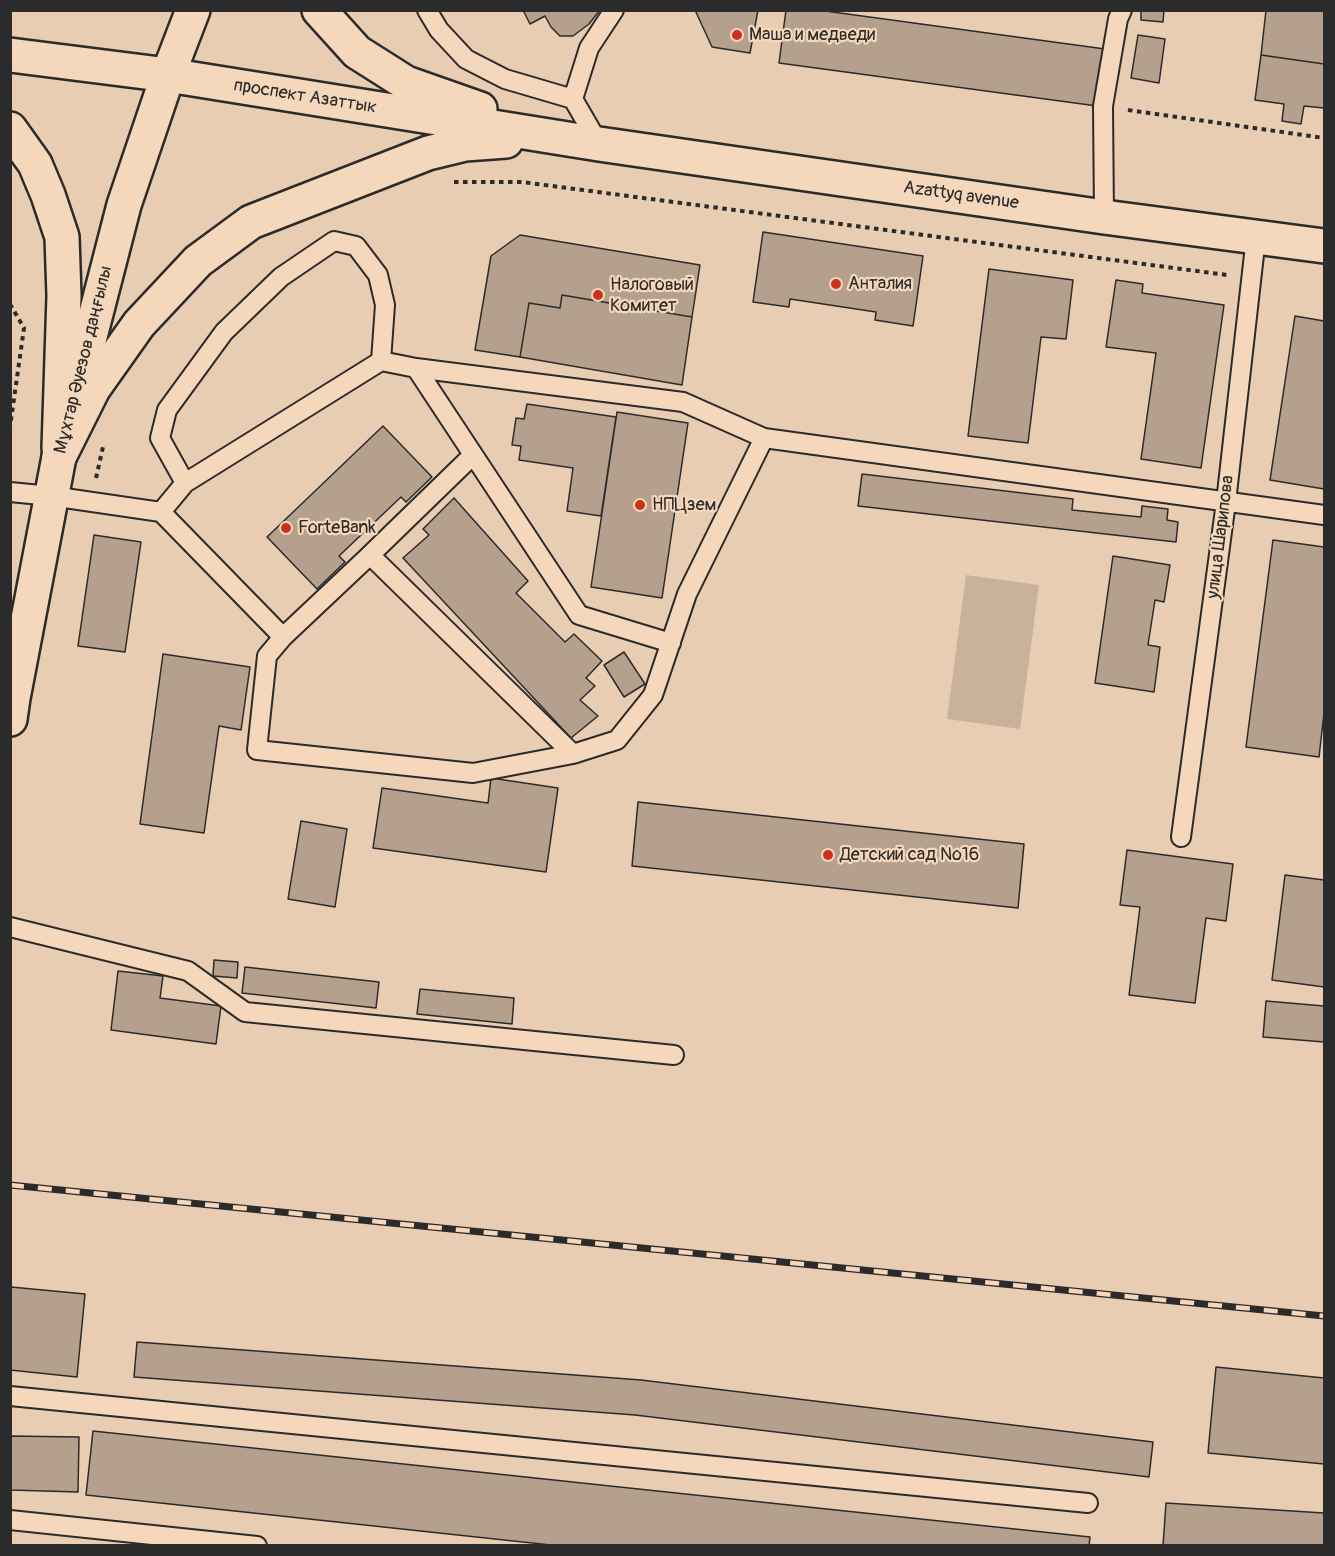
<!DOCTYPE html>
<html>
<head>
<meta charset="utf-8">
<style>
  body { margin:0 }
  #map { position:relative; width:1335px; height:1556px; overflow:hidden; background:#e9cdb2; font-family:Pangolin,sans-serif }
  canvas { display:block }
  .frame { position:absolute; inset:0; border:12px solid #2b2b2b; pointer-events:none }
</style>
</head>
<body>
<div id="map">
<canvas width="1335" height="1556"></canvas>
<div class="frame"></div>
</div>
<script>
const context = document.querySelector('canvas').getContext('2d');
context.lineJoin = 'round';
function paint(path, color) { context.fillStyle = color; context.fill(path, 'evenodd'); }
const toPath = rows => new Path2D(rows.map(r => 'M' + r).join(''));
function stroke(path, color, width, dash) { context.strokeStyle = color; context.lineWidth = width; context.lineCap = dash ? 'butt' : 'round'; context.setLineDash(dash || []); context.stroke(path); }
function label(font, color, halo, rows, align = 'center') {
  context.font = font + ' Pangolin,sans-serif'; context.lineWidth = 4.5; context.setLineDash([]); context.textBaseline = 'middle'; context.strokeStyle = halo; context.fillStyle = color; for (const [text, x, y, turn = 0] of rows) {
    context.save(); context.translate(x, y); context.rotate((+turn || 0) * Math.PI / 180); context.textAlign = isNaN(turn) ? turn : align; if (halo) context.strokeText(text, 0, 0); context.fillText(text, 0, 0); context.restore();
  }
}
const green = toPath([
  [966,575,1039,585,1020,729,947,719]
]);
const building = toPath([
  [523,10,600,10,589,24,573,36,560,36,551,27,545,16,530,24,523,10],
  [695,10,758,10,750,53,712,47,695,10],
  [786,10,818,10,1105,49,1097,106,779,63,786,10],
  [1141,10,1164,10,1163,22,1141,20,1141,10],
  [1266,10,1324,10,1324,64,1261,55,1266,10],
  [1138,35,1165,39,1159,83,1131,78,1138,35],
  [1261,55,1324,64,1324,108,1304,106,1301,124,1282,121,1284,104,1255,100,1261,55],
  [763,232,923,256,913,326,875,320,876,312,790,299,789,307,753,302,763,232],
  [520,235,700,265,692,317,562,295,560,308,529,303,520,357,475,350,491,256,520,235],
  [989,269,1073,280,1066,339,1041,337,1028,443,968,436,989,269],
  [1116,280,1143,284,1142,293,1224,305,1201,468,1141,459,1156,353,1106,347,1116,280],
  [562,295,692,317,682,385,520,357,529,303,560,308,562,295],
  [1295,316,1324,321,1324,489,1270,480,1295,316],
  [527,404,616,417,601,516,567,511,573,468,519,460,521,446,512,445,516,418,524,419,527,404],
  [617,412,688,423,662,598,591,587,617,412],
  [383,426,432,477,406,502,401,497,339,556,345,562,317,589,267,537,383,426],
  [862,474,1073,499,1072,510,1141,517,1142,506,1168,509,1167,520,1178,522,1176,542,858,506,862,474],
  [454,498,528,581,516,593,565,642,574,634,602,661,586,678,595,686,580,700,598,716,571,738,403,558,429,535,423,529,454,498],
  [94,535,141,542,125,652,78,646,94,535],
  [1273,540,1324,547,1324,713,1319,757,1246,747,1273,540],
  [1113,556,1170,565,1164,602,1155,600,1148,645,1160,647,1154,692,1095,683,1113,556],
  [624,652,645,684,624,697,604,665,624,652],
  [163,654,250,667,241,730,219,726,204,833,140,824,163,654],
  [491,778,558,788,546,872,373,848,382,788,488,803,491,778],
  [638,802,1024,844,1018,908,632,866,638,802],
  [301,821,347,829,335,907,288,899,301,821],
  [1127,850,1233,864,1226,921,1206,918,1195,1003,1129,995,1140,907,1120,905,1127,850],
  [1285,875,1324,880,1324,987,1272,980,1285,875],
  [214,960,238,962,237,978,213,976,214,960],
  [245,967,379,982,376,1008,242,993,245,967],
  [118,971,163,976,160,998,221,1006,216,1044,111,1030,118,971],
  [420,989,514,998,512,1024,417,1014,420,989],
  [1266,1001,1324,1006,1324,1042,1263,1037,1266,1001],
  [11,1287,85,1294,77,1377,10,1370,11,1287],
  [137,1342,641,1380,1153,1442,1149,1477,635,1415,134,1377,137,1342],
  [1216,1367,1324,1378,1324,1464,1208,1453,1216,1367],
  [93,1431,1090,1537,1089,1546,560,1546,86,1495,93,1431],
  [10,1436,79,1437,78,1492,10,1490,10,1436],
  [1166,1503,1324,1513,1324,1546,1163,1546,1166,1503]
]);
const path = toPath([
  [1128,110,1324,138],
  [454,182,522,182,1227,275],
  [10,304,24,328,10,427],
  [96,478,103,447]
]);
const service = toPath([
  [427,10,439,30,466,59,505,79,573,99,599,144],
  [573,99,589,48,614,10],
  [1104,217,1103,106,1118,19,1122,10],
  [416,368,683,402,764,438],
  [185,483,160,438,167,410,224,332,281,277,334,241,356,246,378,275,385,305,381,361],
  [10,492,51,496,161,512,283,637,370,555,573,754,617,740,653,695,687,594,764,438,1324,515],
  [161,512,185,483,381,361,416,368,579,615,671,643],
  [370,555,473,455],
  [283,637,267,656,257,750,473,773,573,754],
  [1181,837,1226,502,1256,237],
  [10,927,188,971,245,1012,674,1055],
  [10,1396,1088,1503],
  [10,1520,257,1546]
]);
const secondary = toPath([
  [10,719,13,698,59,457,124,205,168,75]
]);
const primary = toPath([
  [319,10,357,52,406,83,480,109],
  [10,55,168,75,599,144,1104,217,1324,246],
  [168,75,193,10],
  [10,129,35,164,48,195,62,237,64,296,59,448],
  [59,457,93,389,139,324,198,261,251,222,428,153,465,144,506,141]
]);
const rail = toPath([
  [10,1185,1324,1316]
]);
const markers = [
  [737,35,6,"#c8321e"],
  [836,284,6,"#c8321e"],
  [598,295,6,"#c8321e"],
  [640,505,6,"#c8321e"],
  [286,528,6,"#c8321e"],
  [828,855,6,"#c8321e"]
];
const poiNames = [
  ["Маша и медведи",749,35],
  ["Анталия",848,284],
  ["Налоговый",610,285],
  ["Комитет",610,306],
  ["НПЦзем",652,505],
  ["ForteBank",298,528],
  ["Детский сад №16",840,855]
];
const streetNames = [
  ["проспект Азаттык",305,97,9],
  ["Azattyq avenue",961,196,8],
  ["Мұхтар Әуезов даңғылы",84,360,-76],
  ["улица Шарипова",1221,537,-83]
];
paint(green, '#c9b29c');
paint(building, '#b4a08c');
stroke(building, '#2b2b2b', 1.5);
stroke(service, '#2b2b2b', 22);
stroke(secondary, '#2b2b2b', 38);
stroke(primary, '#2b2b2b', 38);
stroke(path, '#2b2b2b', 4, [4.5, 4.5]);
stroke(service, '#f5d7bb', 18);
stroke(secondary, '#f5d7bb', 33);
stroke(primary, '#f5d7bb', 33);
stroke(rail, '#2b2b2b', 7);
stroke(rail, '#f5d7bb', 4.5, [14]);
for (const [x, y, r, color] of markers) { const dot = new Path2D(); dot.arc(x, y, r, 0, 2 * Math.PI); context.fillStyle = color; context.fill(dot); stroke(dot, '#f5d7bb', 2); }
label('18px', '#2b2b2b', '#f5d7bb', poiNames, 'left');
label('18px', '#2b2b2b', '#f5d7bb', streetNames);
</script>
</body>
</html>
